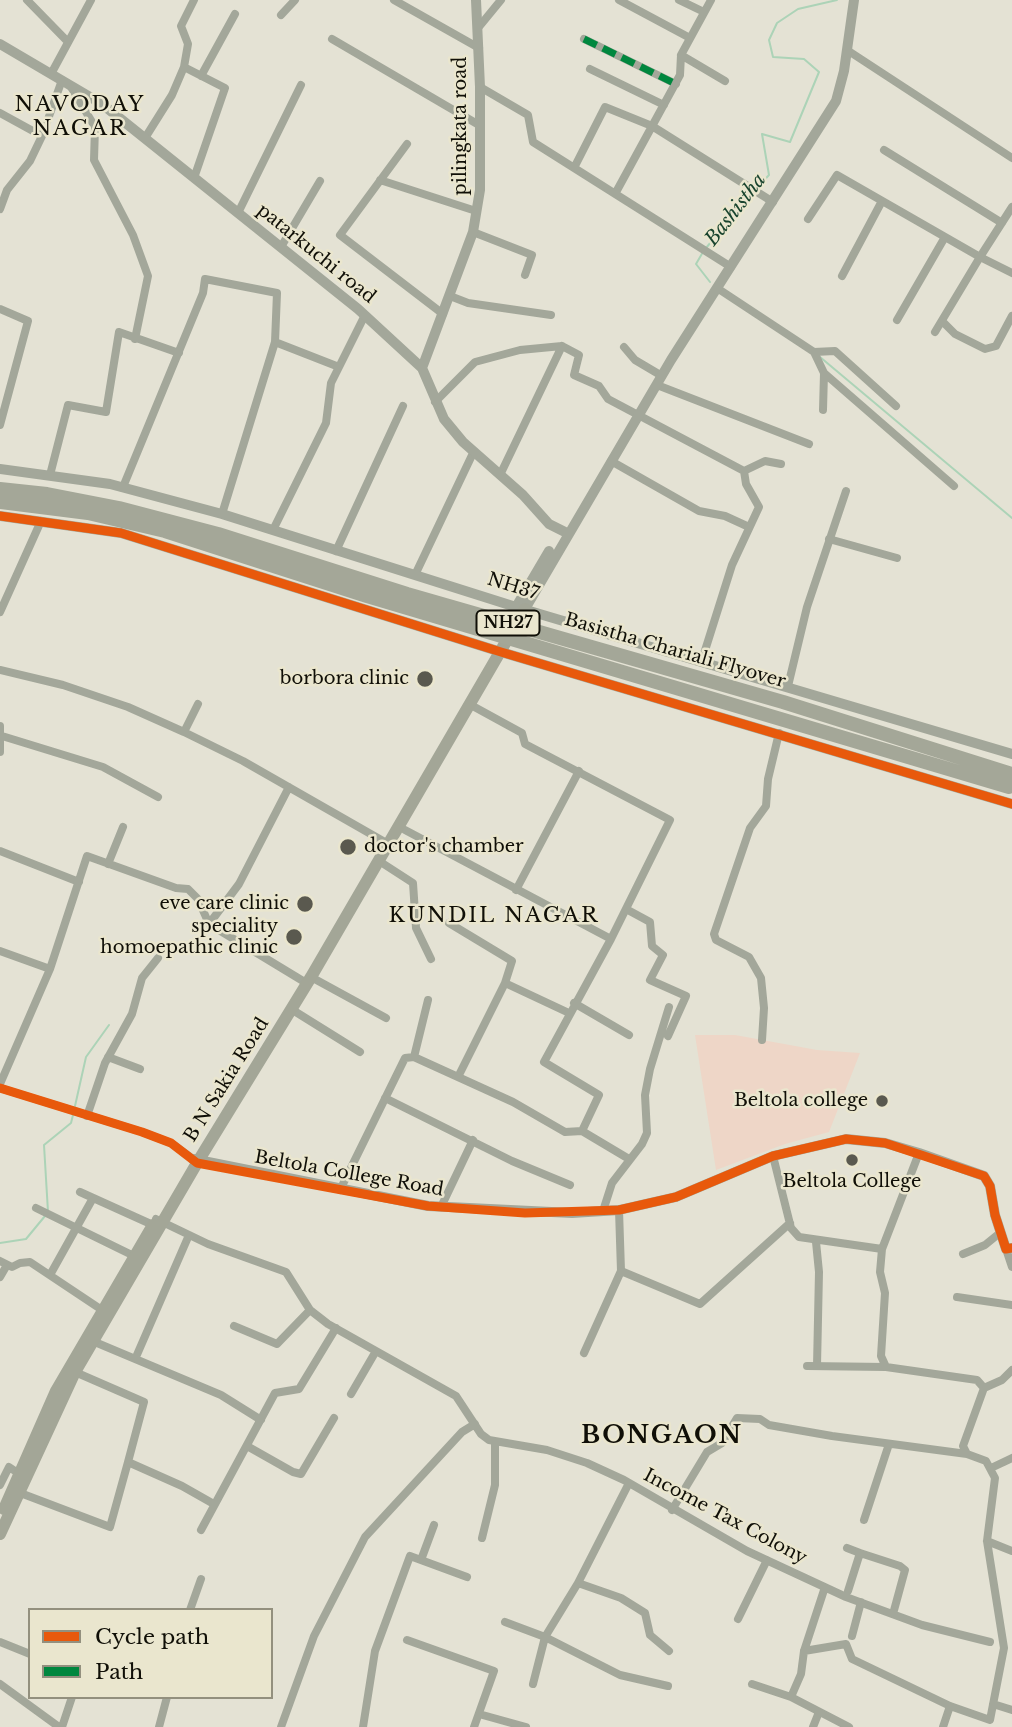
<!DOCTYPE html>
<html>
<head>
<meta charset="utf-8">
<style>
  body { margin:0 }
  #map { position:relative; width:1012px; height:1727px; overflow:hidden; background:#e4e2d4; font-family:"Libre Baskerville",serif }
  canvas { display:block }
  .legend { position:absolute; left:28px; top:1608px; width:245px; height:91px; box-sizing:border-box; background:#eae6ce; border:2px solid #93907e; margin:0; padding:9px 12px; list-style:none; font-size:21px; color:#100f07 }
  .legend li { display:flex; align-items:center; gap:14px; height:35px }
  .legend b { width:35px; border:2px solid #93907e }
</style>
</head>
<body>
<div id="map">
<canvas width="1012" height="1727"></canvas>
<ul class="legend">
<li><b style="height:9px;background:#e8590c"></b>Cycle path</li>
<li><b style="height:9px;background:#00873e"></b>Path</li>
</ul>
</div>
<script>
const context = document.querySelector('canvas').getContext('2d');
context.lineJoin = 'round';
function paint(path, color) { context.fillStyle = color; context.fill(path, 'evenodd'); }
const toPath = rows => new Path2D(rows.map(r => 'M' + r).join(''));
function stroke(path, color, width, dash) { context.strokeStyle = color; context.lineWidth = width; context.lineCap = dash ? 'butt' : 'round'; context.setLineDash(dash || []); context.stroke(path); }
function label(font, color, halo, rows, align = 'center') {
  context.font = font + ' "Libre Baskerville",serif'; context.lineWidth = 5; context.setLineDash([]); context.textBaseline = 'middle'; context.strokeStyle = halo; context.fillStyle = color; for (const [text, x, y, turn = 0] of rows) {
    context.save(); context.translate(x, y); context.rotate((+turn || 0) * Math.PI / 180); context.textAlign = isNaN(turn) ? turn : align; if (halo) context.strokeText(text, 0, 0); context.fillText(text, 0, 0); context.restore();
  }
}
const green = toPath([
  [695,1035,735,1035,817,1050,860,1053,829,1132,785,1144,716,1170]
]);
const stream = toPath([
  [756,189,769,175,762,134,790,142,819,72,804,59,773,57,769,40,777,23,798,9,837,0],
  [706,248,752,193],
  [703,252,696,264,710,282],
  [820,357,1012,518],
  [75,1106,86,1057,109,1025],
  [48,1212,44,1145,71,1123,73,1115],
  [0,1243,26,1239,45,1216]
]);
const minor = toPath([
  [27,0,68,42],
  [394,0,479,48],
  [619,0,690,38],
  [679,0,704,12],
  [281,15,295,0],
  [478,28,501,0],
  [332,39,479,125],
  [584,39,676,84],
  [847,50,1012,158],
  [681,55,725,81],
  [184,67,225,88,194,178],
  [590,69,664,105],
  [51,74,91,0],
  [201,76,235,14],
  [71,87,95,127,94,160,133,235,148,276,135,339],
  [480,87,528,115,533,142,731,267],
  [0,113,42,136],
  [145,138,172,95,184,67,188,44,181,26,194,0],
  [407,144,340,235,443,314],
  [884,150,1002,223],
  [574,168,605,107,652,126,773,202],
  [380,180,476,211],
  [615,194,680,75,681,55,711,0],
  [0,209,7,190,30,161,42,136,62,80],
  [238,213,301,85],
  [808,219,837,175,980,257,1012,207],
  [473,232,532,255,525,275],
  [281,247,320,181],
  [842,276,882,201],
  [717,288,814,352],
  [450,296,468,303,551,315],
  [0,309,28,321,0,425],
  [897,320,945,237],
  [942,321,955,334,985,349,996,346,1012,316],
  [935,332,980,257,1012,273],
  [562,346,579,355,574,375,599,386,608,399,744,471,746,484,759,507,732,565,702,660],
  [624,347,635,360,662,376],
  [824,373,954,486],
  [657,385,809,444],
  [435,402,475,362,520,350,562,346,500,475],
  [823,410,824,373,814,352,835,351,896,406],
  [611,461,699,511,725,516,749,527],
  [744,471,765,461,781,464],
  [50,475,68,405,106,412,119,332,179,353],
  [123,487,203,293,205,279,277,293,275,342],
  [222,514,275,342,339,367],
  [273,530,326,423,331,383,365,315],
  [829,539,897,558],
  [336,551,403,406],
  [415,575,474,451],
  [0,612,41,521],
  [0,670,63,685,128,707,184,732,243,761,383,841],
  [788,686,807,607,846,491],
  [469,704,522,733,525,744,670,820,611,939,544,1062,599,1095,582,1131],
  [0,726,0,752],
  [184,732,198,704],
  [2,736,103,767,158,797],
  [405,830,611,939],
  [0,851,79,882],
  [379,861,413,883,416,928,431,959],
  [108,864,123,827],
  [516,890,579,771],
  [626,909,650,922,652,946,663,955,650,980,686,996,668,1036],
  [449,923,512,961,505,983],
  [209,924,239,884,289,787],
  [0,951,50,969],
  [311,977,386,1018],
  [428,1000,414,1057,458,1077,505,983,569,1013],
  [574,1003,629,1035],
  [291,1009,360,1052],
  [762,1040,764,1008,761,978,749,957,716,940,714,934,750,828,766,806,768,779,779,733],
  [108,1057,140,1069],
  [458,1077,513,1102,565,1132,582,1131,629,1159],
  [0,1084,50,969,87,856,176,888,188,889,198,899,209,924,303,981],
  [0,1088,142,1132,171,1143,193,1159],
  [385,1098,512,1161,570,1185],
  [87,1116,105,1063,132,1014,142,978,158,958],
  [773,1156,791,1228,799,1237,882,1249],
  [340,1190,405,1058,414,1057],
  [80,1192,153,1225],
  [441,1207,473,1140],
  [36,1208,134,1256],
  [619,1210,621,1271,700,1304,790,1223],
  [603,1211,612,1183,642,1144,647,1133,645,1095,650,1069,669,1007],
  [156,1219,208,1244,286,1272,310,1310,328,1324,456,1396,481,1434,489,1440,547,1450,587,1463,624,1480,747,1551,846,1597,922,1625,990,1642],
  [816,1242,819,1272,817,1366],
  [1006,1249,1012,1267],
  [963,1254,985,1245,1001,1232],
  [0,1261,12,1267,20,1263,30,1262,102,1310],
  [50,1275,93,1198],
  [0,1277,7,1265],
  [957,1297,1012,1305],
  [234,1326,277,1344,310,1310],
  [90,1340,221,1395,261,1420],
  [584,1353,621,1271],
  [136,1357,189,1235],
  [807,1366,886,1367],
  [75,1372,144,1402,128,1462,182,1486,212,1503],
  [984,1388,1002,1380,1012,1370],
  [351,1394,376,1351],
  [247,1446,293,1472,301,1474,334,1418],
  [991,1468,1012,1458],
  [0,1485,9,1467,18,1473],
  [15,1491,110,1527,128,1462],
  [672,1510,707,1452,722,1443,737,1418,760,1419,769,1425,832,1436,967,1454],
  [864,1520,889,1444],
  [201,1530,275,1393,299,1389,336,1328],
  [482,1538,495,1485,495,1442],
  [987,1541,1012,1551],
  [847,1548,860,1553],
  [421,1560,434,1525],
  [578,1583,621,1598,645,1613,650,1635,669,1651],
  [825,1587,804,1651,801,1674,791,1697,849,1727],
  [848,1591,860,1553,900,1566,905,1570,893,1614],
  [190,1610,201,1579],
  [738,1619,767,1560],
  [505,1622,545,1637,620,1675,668,1686],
  [852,1636,861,1602],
  [407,1640,494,1671,474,1727],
  [0,1642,30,1654],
  [804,1651,846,1644,852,1659,950,1706,990,1720,1004,1648,987,1541,995,1478,986,1461,967,1454,963,1446,984,1388,977,1380,886,1367,881,1356,885,1293,880,1272,882,1249,919,1153],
  [0,1684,59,1727],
  [533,1684,545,1637,578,1583,629,1483],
  [752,1684,791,1697],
  [993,1704,1012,1710],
  [479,1714,526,1727],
  [62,1727,72,1697],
  [159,1727,167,1697],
  [281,1727,314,1636,365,1537,462,1432,475,1424],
  [363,1727,375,1651,410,1556,467,1577],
  [813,1727,819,1712],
  [943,1727,950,1706]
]);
const tertiary = toPath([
  [0,44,102,104,358,309,422,368,444,419,463,442,523,495,549,524,567,533],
  [422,368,473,232,480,190,480,87,476,0],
  [0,469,110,484,222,514,516,607,1012,754],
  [0,516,121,533,501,652,1012,804],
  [516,607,549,551],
  [525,609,671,360,836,101,844,71,854,0],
  [193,1159,428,1206,572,1213,619,1210,676,1197,773,1156,846,1139,885,1143,919,1153,984,1176,990,1186,995,1215,1006,1249,1012,1248]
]);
const secondary = toPath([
  [4,1509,56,1391,153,1225],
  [0,1534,75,1372,197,1163,311,977,525,609]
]);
const trunkBridge = toPath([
  [0,489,47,494,119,508,218,534,407,594,783,702,1012,774],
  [0,502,88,513,165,531,367,596,1009,787]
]);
const quiet = toPath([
  [584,39,676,84]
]);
const cycleway = toPath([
  [0,516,121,533,501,652,1012,804],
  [0,1088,142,1132,171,1143,197,1163,428,1206,525,1213,619,1210,676,1197,773,1156,846,1139,885,1143,984,1176,990,1186,995,1215,1006,1249,1012,1248]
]);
const markers = [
  [425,679,9,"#5a594f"],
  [348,847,9,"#5a594f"],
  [305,904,9,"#5a594f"],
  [294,937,9,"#5a594f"],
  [882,1101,7,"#5a594f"],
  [852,1160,7,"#5a594f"]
];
const shields = [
  [508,623,63]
];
const shieldNames = [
  ["NH27",508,623]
];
const streetNames = [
  ["pilingkata road",461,126,-90],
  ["patarkuchi road",316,254,39],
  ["NH37",513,587,17],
  ["Basistha Chariali Flyover",675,651,16],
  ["B N Sakia Road",227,1080,-58],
  ["Beltola College Road",349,1174,10],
  ["Income Tax Colony",725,1517,28]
];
const poiNames = [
  ["borbora clinic",409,679],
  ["doctor's chamber",364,847,"left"],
  ["eve care clinic",289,904],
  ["speciality",278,927],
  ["homoepathic clinic",278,948],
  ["Beltola college",868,1101],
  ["Beltola College",852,1182,"center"]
];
const waterNames = [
  ["Bashistha",736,210,-52]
];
const quarterNames = [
  ["NAVODAY",80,105],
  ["NAGAR",80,129],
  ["KUNDIL NAGAR",494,916]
];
const districtNames = [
  ["BONGAON",662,1436]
];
paint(green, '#eed6c7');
stroke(stream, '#acd3b7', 2);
stroke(minor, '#a3a79a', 8);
stroke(tertiary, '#a3a79a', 10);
stroke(secondary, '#a3a697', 12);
stroke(trunkBridge, '#a4a798', 14);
stroke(quiet, '#00873e', 7, [14, 7]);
stroke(cycleway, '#e8590c', 9);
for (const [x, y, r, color] of markers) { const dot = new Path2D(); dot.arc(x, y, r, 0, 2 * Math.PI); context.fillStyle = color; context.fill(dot); stroke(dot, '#eae6ce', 2.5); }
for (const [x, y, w] of shields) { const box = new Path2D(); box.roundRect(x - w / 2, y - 12.5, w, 25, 5); context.fillStyle = '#eae6ce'; context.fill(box); stroke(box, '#100f07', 2); }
label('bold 16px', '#100f07', null, shieldNames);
label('18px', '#100f07', '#eae6ce', streetNames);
label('18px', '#100f07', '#eae6ce', poiNames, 'right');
label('italic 19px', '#19442e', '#eae6ce', waterNames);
context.letterSpacing = '2px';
label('21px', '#100f07', '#eae6ce', quarterNames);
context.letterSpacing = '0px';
context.letterSpacing = '2px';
label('bold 24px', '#100f07', '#eae6ce', districtNames);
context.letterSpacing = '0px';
</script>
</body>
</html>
